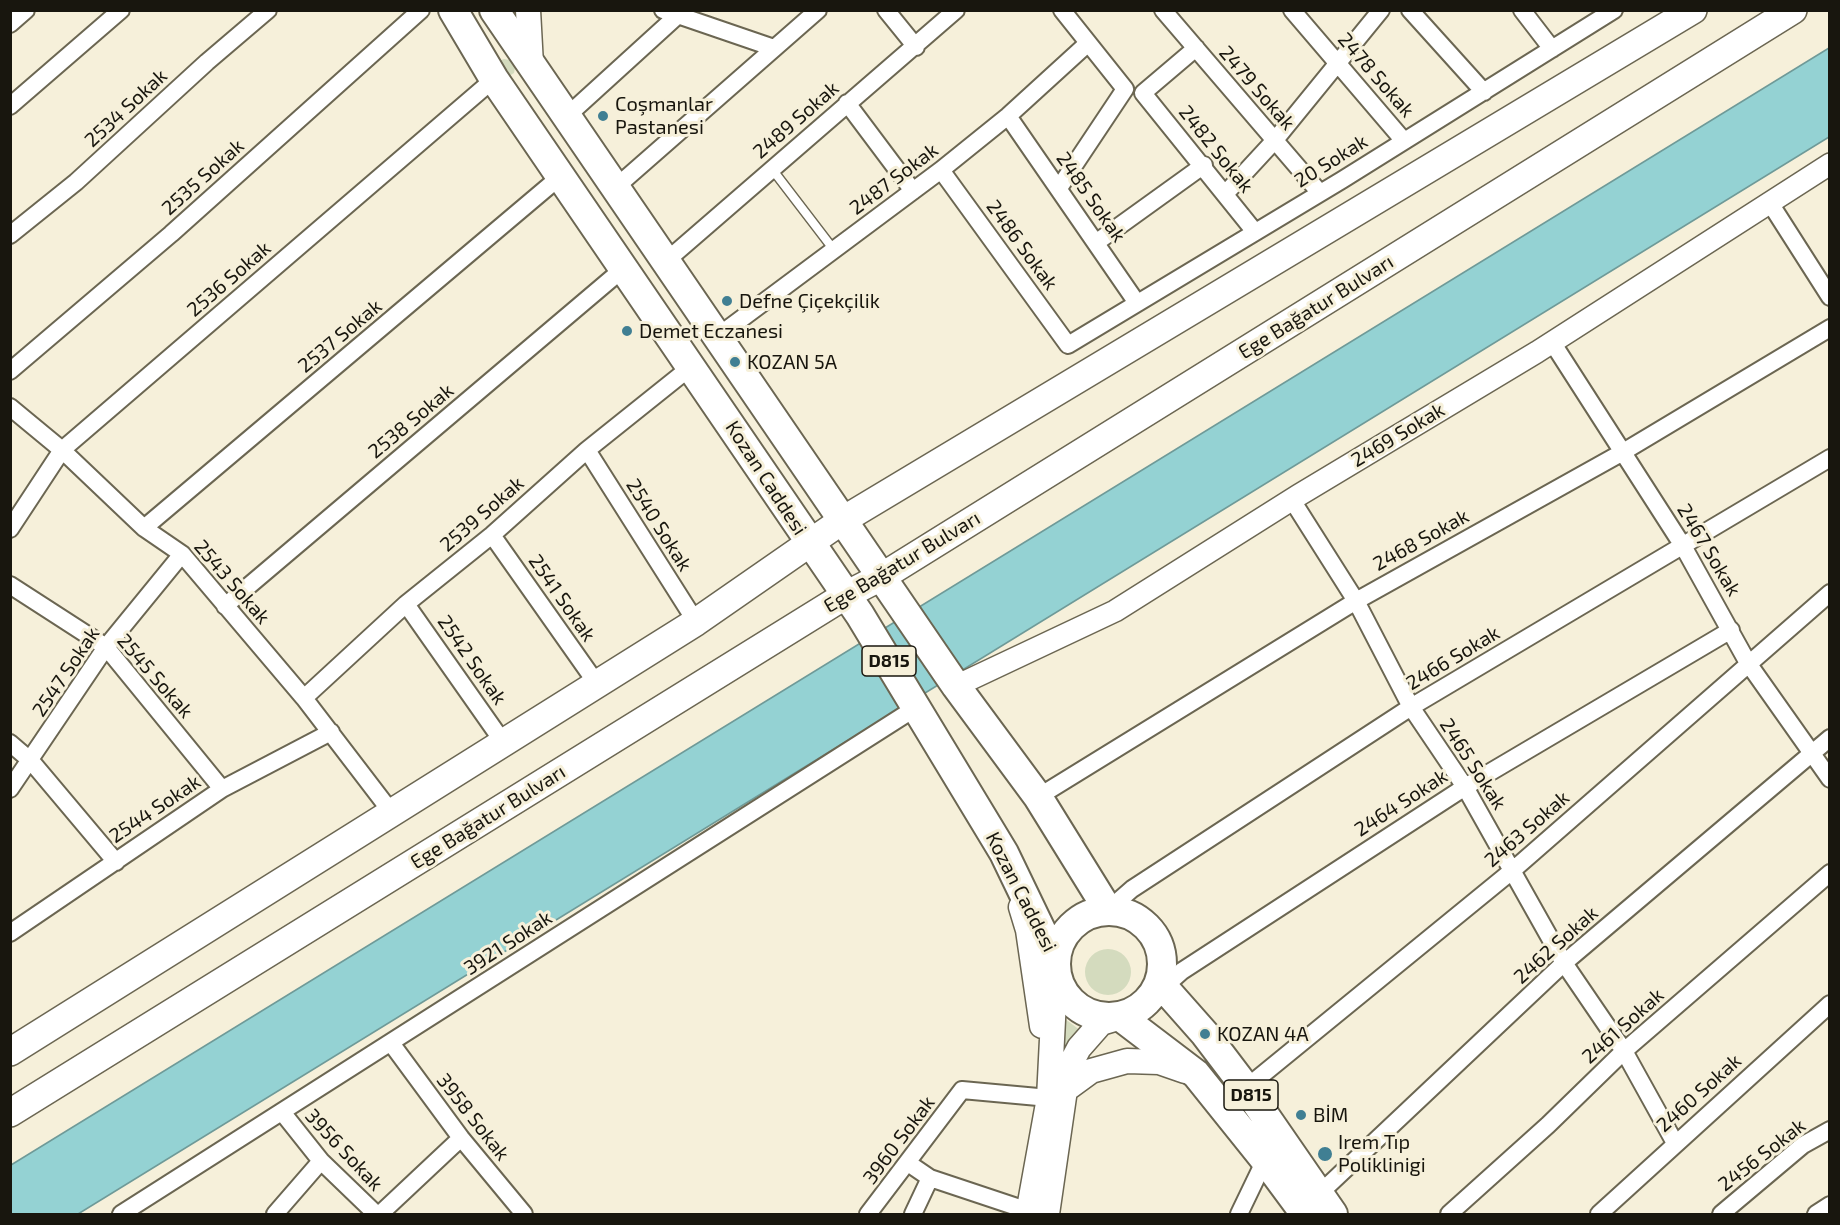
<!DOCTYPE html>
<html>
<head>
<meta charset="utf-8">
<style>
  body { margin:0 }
  #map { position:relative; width:1840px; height:1225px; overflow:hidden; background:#f6f0da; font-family:"Exo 2",sans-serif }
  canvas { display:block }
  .frame { position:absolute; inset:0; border:12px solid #18160e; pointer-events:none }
</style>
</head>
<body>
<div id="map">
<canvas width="1840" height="1225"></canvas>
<div class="frame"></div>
</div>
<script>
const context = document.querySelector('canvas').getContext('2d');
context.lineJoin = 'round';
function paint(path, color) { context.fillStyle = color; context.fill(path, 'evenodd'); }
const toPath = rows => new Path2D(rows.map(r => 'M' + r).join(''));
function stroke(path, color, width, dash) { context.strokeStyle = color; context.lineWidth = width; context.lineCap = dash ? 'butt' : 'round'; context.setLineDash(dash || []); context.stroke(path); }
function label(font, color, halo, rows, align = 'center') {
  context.font = font + ' "Exo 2",sans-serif'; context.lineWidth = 6; context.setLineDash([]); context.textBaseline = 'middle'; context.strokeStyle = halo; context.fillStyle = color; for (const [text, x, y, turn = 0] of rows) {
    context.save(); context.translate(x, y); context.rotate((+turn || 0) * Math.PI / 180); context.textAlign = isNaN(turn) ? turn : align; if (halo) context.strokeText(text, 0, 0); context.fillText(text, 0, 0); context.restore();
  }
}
const green = toPath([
  [504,59,509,60,515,68,514,73,506,78,499,61],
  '1085 972a23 23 0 1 1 46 0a23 23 0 1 1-46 0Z',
  [1056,1012,1085,1034,1058,1074]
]);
const water = toPath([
  [1829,48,1829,137,78,1214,11,1214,11,1165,1829,48]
]);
const service = toPath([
  [772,169,834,250]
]);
const minor = toPath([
  [663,10,774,48],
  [886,10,916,47],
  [1163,10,1320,193],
  [1292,10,1404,141],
  [1410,10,1484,92],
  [1522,10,1552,49],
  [10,24,26,10],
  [1196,48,1143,93,1255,232],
  [847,103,913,191],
  [10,106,121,10],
  [567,116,678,15],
  [1008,116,1137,303],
  [941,170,1068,345,1342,180,1614,10],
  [615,188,818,10],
  [1059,188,1125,89,1062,10],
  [1226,193,1275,140,1381,10],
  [1770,203,1830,297],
  [10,235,76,182,207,62,268,10],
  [1097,242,1204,165],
  [665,262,956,10],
  [717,337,941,170,1008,116,1087,44],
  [1552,342,1683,546,1748,663,1830,779],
  [10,371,171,234,421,10],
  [10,407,62,450,144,528,182,554,304,698,392,813],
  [587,450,696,622],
  [1292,500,1356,601,1411,707,1465,787,1564,963,1624,1051,1675,1143],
  [144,528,562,175],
  [10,529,62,450,494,79],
  [492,535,597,684],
  [10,585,106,647,222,789],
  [406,604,503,742],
  [225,606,624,268],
  [304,698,406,604,492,535,587,450,692,366],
  [10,743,31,761,116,862],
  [10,789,106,647,182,554],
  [1038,797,1356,601,1623,452,1830,328],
  [1108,910,1132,889,1411,707,1830,458],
  [10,933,222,789,331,732],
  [1164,987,1182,971,1465,787,1731,630],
  [391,1043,461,1138,524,1214],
  [1246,1088,1513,870,1830,593],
  [282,1112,321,1161,376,1214],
  [908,1163,930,1178,1029,1211],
  [1319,1194,1564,963,1830,738],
  [121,1214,917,707],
  [275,1214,321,1161],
  [380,1214,461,1138],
  [868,1214,962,1090,1049,1098],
  [913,1214,930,1178],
  [1239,1214,1265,1160],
  [1449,1214,1548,1125,1624,1051,1830,873],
  [1599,1214,1830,1004],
  [1721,1214,1803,1145,1830,1130],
  [1816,1214,1830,1205]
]);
const tertiary = toPath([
  [956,686,1115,611,1299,495,1537,352,1830,164]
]);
const secondary = toPath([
  [528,10,531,65],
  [1021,907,1028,930,1042,1026],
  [1065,1090,1091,1071,1127,1061,1159,1062,1185,1071],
  [1028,1214,1049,1098,1056,961],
  [1047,1214,1068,1069,1079,1048,1101,1023,1121,1017]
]);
const primary = toPath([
  [10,1052,696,622,843,520,1693,10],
  [10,1113,846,595,883,576,1793,10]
]);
const trunk = toPath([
  [453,10,494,79,860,615,1004,853,1056,961],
  [494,10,956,686,1038,797,1108,910],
  '1056 964a53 53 0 1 1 106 0a53 53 0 1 1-106 0Z',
  [1159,982,1205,1034,1246,1088,1333,1214],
  [1121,1017,1196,1074,1265,1160,1305,1214]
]);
const markers = [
  [603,116,6,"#407f93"],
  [727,301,6,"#407f93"],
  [627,331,6,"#407f93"],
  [735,362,6,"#407f93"],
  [1205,1034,6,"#407f93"],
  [1301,1115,6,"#407f93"],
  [1325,1154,8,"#407f93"]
];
const shields = [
  [889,661,54],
  [1251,1095,54]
];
const shieldNames = [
  ["D815",889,661],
  ["D815",1251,1095]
];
const streetNames = [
  ["2478 Sokak",1376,75,49],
  ["2479 Sokak",1257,88,49],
  ["2534 Sokak",126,108,-43],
  ["2489 Sokak",796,120,-41],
  ["2482 Sokak",1216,149,51],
  ["20 Sokak",1331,161,-32],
  ["2535 Sokak",203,177,-42],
  ["2487 Sokak",894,179,-37],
  ["2485 Sokak",1091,197,55],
  ["2486 Sokak",1022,245,54],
  ["2536 Sokak",229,279,-41],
  ["Ege Bağatur Bulvarı",1316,307,-32],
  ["2537 Sokak",340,336,-40],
  ["2538 Sokak",411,421,-40],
  ["2469 Sokak",1398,435,-31],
  ["Kozan Caddesi",766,478,57],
  ["2539 Sokak",482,514,-41],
  ["2540 Sokak",659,525,58],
  ["2468 Sokak",1421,540,-29],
  ["2467 Sokak",1709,550,59],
  ["Ege Bağatur Bulvarı",902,562,-31],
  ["2543 Sokak",232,582,49],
  ["2541 Sokak",562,598,55],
  ["2466 Sokak",1453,658,-31],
  ["2542 Sokak",472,660,55],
  ["2547 Sokak",66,672,-56],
  ["2545 Sokak",155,676,49],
  ["2465 Sokak",1473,764,57],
  ["2464 Sokak",1401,803,-33],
  ["2544 Sokak",155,809,-34],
  ["Ege Bağatur Bulvarı",488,817,-32],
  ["2463 Sokak",1527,829,-41],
  ["Kozan Caddesi",1021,892,63],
  ["3921 Sokak",508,943,-33],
  ["2462 Sokak",1556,945,-42],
  ["2461 Sokak",1623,1026,-42],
  ["2460 Sokak",1699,1093,-42],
  ["3958 Sokak",473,1117,52],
  ["3960 Sokak",899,1140,-53],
  ["3956 Sokak",344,1150,47],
  ["2456 Sokak",1762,1155,-38]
];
const poiNames = [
  ["Coşmanlar",615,104],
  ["Pastanesi",615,127],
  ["Defne Çiçekçilik",739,301],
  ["Demet Eczanesi",639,331],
  ["KOZAN 5A",747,362],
  ["KOZAN 4A",1217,1034],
  ["BİM",1313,1115],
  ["Irem Tıp",1338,1142],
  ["Poliklinigi",1338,1165]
];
paint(green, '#d4dbbe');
paint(water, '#94d2d3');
stroke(water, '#6f9a98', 1.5);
stroke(service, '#6b6652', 11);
stroke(minor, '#6b6652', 20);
stroke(tertiary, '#6b6652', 24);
stroke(secondary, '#6b6652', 27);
stroke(primary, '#6b6652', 30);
stroke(trunk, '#6b6652', 32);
stroke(service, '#fff', 8);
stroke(minor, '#fff', 16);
stroke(tertiary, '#fff', 21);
stroke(secondary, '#fff', 24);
stroke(primary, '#fff', 27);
stroke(trunk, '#fff', 28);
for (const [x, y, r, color] of markers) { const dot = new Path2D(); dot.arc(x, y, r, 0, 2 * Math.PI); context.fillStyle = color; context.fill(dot); stroke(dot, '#f6f0da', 2); }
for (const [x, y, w] of shields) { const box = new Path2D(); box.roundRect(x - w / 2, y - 15, w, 30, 4.5); context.fillStyle = '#f6f0da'; context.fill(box); stroke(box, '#18160e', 1.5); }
label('bold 18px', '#18160e', null, shieldNames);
label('20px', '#18160e', '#f6f0da', streetNames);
label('20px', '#18160e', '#f6f0da', poiNames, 'left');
</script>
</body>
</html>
